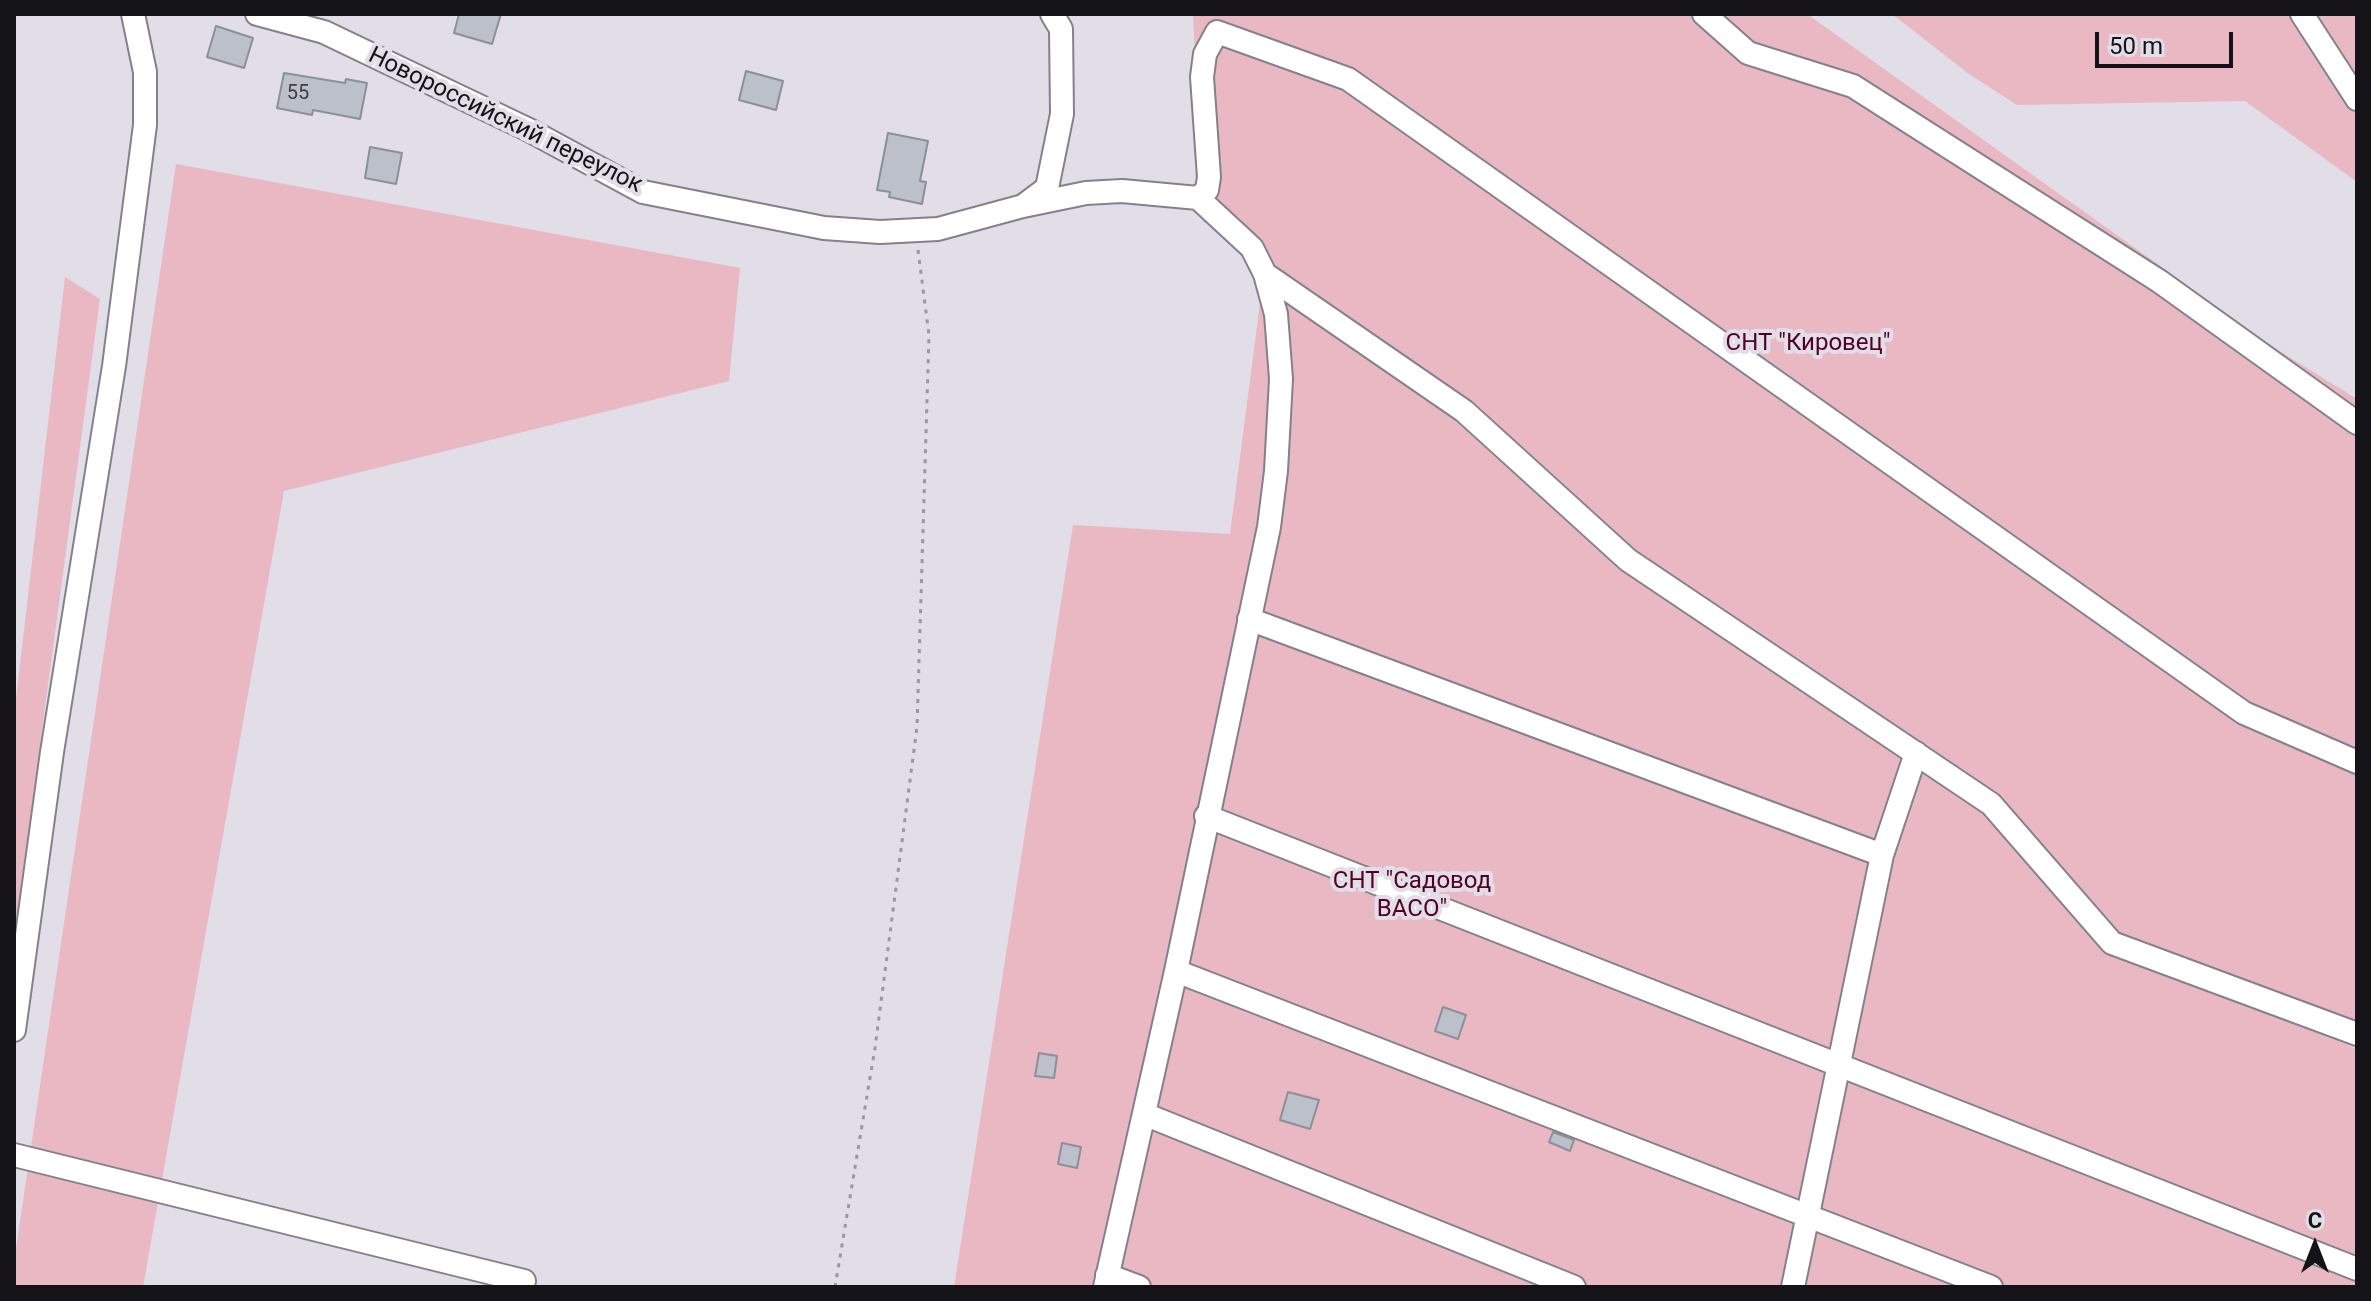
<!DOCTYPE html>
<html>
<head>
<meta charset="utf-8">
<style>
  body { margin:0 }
  #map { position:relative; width:2371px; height:1301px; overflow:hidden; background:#e1dee8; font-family:Roboto,sans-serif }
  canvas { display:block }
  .frame { position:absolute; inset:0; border:16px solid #141317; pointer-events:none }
  .north { position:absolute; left:2275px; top:1205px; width:80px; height:80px; -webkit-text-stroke:6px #e1dee8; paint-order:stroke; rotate:0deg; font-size:22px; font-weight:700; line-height:32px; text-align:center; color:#141317 }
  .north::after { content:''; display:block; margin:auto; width:28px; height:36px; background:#141317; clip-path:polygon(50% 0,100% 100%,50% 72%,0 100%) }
  .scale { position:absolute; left:2095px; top:32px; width:138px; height:36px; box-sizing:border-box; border:4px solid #141317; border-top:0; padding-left:10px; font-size:24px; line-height:28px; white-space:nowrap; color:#141317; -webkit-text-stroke:6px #e1dee8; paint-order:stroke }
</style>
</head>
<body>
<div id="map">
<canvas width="2371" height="1301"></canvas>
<div class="frame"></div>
<div class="north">С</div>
<div class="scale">50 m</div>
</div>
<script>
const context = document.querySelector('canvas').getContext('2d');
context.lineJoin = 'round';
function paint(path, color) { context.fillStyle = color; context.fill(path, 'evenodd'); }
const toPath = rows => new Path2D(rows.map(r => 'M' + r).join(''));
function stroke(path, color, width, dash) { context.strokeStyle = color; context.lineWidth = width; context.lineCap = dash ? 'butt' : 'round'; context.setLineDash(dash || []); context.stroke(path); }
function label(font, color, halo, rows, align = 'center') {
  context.font = font + ' Roboto,sans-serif'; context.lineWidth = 8; context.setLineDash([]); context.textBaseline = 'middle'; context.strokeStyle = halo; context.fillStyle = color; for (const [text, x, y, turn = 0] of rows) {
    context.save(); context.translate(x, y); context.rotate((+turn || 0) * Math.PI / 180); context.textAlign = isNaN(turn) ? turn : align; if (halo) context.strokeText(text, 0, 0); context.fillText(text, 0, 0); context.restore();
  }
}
const green = toPath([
  [1193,14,1807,14,2278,350,2357,399,2357,1026,2118,938,1996,795,1631,547,1470,400,1203,221],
  [1892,14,2357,14,2357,182,2245,101,2017,105,1969,74],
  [176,164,740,268,729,381,284,491,143,1287,14,1287,14,1262],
  [65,277,100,299,14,937,14,716],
  [1263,280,1460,417,1622,566,1987,808,2106,947,2357,1049,2357,1287,954,1287,1073,525,1230,534]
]);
const building = toPath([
  [459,14,501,14,492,44,454,33,459,14],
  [216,26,253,38,244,68,207,57,216,26],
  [746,71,783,81,776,110,739,100,746,71],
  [284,73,345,83,346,79,367,83,360,119,313,110,312,115,277,108,284,73],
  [888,133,928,141,920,181,926,182,922,204,889,197,890,192,877,190,888,133],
  [370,147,402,153,396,184,365,178,370,147],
  [1443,1007,1466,1015,1458,1039,1435,1031,1443,1007],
  [1039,1053,1057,1056,1054,1078,1035,1076,1039,1053],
  [1288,1092,1319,1100,1310,1129,1280,1120,1288,1092],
  [1553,1132,1574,1140,1570,1151,1549,1142,1553,1132],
  [1062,1143,1081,1147,1077,1168,1058,1164,1062,1143]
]);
const path = toPath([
  [835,1287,875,1048,917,727,929,335,918,250]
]);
const minor = toPath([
  [257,14,324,32,529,130,643,192,824,228,880,232,938,229,1023,206,1047,188,1062,114,1061,29,1052,14],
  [1704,14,1748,53,1853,86,2159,281,2357,423],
  [2302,14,2357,99],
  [1198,198,1207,190,1209,177,1202,77,1205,54,1217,32,1348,79,2244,713,2357,762],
  [1023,206,1086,193,1122,191,1198,198,1252,248,1265,274,1276,314,1281,379,1276,471,1269,527,1176,971,1105,1287],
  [1265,274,1464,411,1628,560,1991,804,2112,943,2357,1034],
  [1249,619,1882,855],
  [1206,816,2357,1269],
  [1176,971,1991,1287],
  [14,1030,52,752,114,366,145,125,145,72,133,14],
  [1144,1114,1574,1287],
  [14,1155,524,1281],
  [1107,1275,1139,1287],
  [1793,1287,1882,855,1916,753]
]);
const numberNames = [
  ["55",298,94]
];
const streetNames = [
  ["Новороссийский переулок",505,121,26]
];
const parkNames = [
  ["СНТ \"Кировец\"",1808,344],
  ["СНТ \"Садовод",1412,882],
  ["ВАСО\"",1412,910]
];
paint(green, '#eab8c2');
paint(building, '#bcc0ca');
stroke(building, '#8b8f98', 2);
stroke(minor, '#84818b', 26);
stroke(path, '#9a979f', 3, [4, 6]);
stroke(minor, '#fff', 22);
label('20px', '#3e3e44', null, numberNames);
label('24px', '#141317', '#e1dee8', streetNames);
label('24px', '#540022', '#e1dee8', parkNames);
</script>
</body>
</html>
